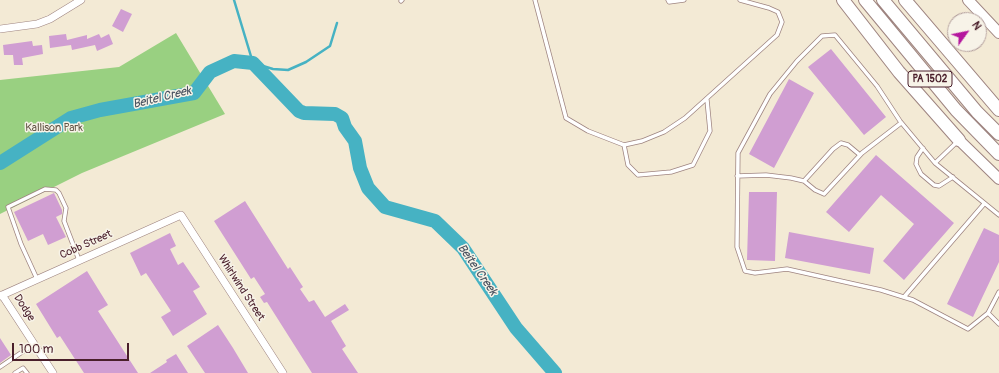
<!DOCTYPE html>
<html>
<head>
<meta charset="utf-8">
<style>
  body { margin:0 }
  #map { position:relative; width:999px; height:373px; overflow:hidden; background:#f3ead5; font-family:Pangolin,sans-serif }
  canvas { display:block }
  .north { position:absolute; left:947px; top:12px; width:40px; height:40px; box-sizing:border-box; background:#f7f3e8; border:1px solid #b29e9c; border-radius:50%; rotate:57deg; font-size:11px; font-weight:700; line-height:16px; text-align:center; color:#4a1f2b }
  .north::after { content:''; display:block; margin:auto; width:14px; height:18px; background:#b5179e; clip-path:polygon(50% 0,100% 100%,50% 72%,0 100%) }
  .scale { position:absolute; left:12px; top:343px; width:117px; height:18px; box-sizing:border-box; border:2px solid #4a1f2b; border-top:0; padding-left:5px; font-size:12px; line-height:14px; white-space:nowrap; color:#4a1f2b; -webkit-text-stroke:3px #f7f3e8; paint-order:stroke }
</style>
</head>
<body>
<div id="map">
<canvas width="999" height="373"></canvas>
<div class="north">N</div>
<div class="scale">100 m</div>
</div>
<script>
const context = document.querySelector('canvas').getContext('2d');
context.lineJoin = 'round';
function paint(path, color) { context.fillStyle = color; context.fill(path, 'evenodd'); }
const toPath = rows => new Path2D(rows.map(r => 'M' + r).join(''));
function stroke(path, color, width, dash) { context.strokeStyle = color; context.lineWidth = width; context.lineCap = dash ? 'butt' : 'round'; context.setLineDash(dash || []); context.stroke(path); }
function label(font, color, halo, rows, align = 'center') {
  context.font = font + ' Pangolin,sans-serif'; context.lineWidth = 3; context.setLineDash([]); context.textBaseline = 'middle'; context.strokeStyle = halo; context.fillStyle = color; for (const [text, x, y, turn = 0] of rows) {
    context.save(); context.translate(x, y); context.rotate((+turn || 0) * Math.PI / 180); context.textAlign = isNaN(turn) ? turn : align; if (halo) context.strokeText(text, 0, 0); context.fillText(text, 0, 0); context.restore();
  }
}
const green = toPath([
  [176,33,225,114,82,173,0,214,0,80,119,67]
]);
const stream = toPath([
  [234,0,253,63,273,69,288,70,306,62,330,46,337,23]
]);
const river = toPath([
  [0,163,71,118,100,110,194,93,210,72,234,61,253,63,299,111,304,113,335,114,342,118,345,127,355,141,360,168,368,188,385,207,435,221,463,248,516,328,555,373]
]);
const building = toPath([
  [121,9,132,14,123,32,112,26],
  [66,34,67,40,87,35,87,39,99,34,101,38,109,34,113,44,97,51,95,45,72,50,71,45,50,48,49,36],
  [32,41,33,46,42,45,43,54,22,58,23,65,14,65,13,55,4,55,3,45],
  [831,49,886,117,864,135,808,67],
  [789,79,814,93,774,168,749,154],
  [876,155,954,223,904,280,883,261,914,224,881,195,849,232,826,212],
  [749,192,777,192,775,261,747,260],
  [54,193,62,210,62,214,56,217,66,237,48,245,43,234,28,241,14,212],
  [245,201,288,269,290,267,303,287,300,289,309,302,314,300,325,317,345,304,349,310,331,321,346,346,342,349,358,373,312,373,267,302,264,303,260,297,265,294,254,277,251,279,214,221],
  [984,228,999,235,999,262,973,317,947,304],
  [789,232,874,248,870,274,785,258],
  [170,233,176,246,170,249,178,265,183,262,200,287,193,291,207,314,173,336,161,317,171,311,146,273,141,276,130,253],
  [87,271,108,305,98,311,138,373,84,373,60,336,57,338,36,304],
  [218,325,233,348,248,373,205,373,187,346],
  [0,338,11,355,0,363],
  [176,354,188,373,150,373,167,362,166,360]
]);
const lane = toPath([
  [535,0,566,118,588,131,624,145,642,141,664,132,685,118,777,35,782,22,778,12,769,8,740,0],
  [668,0,669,2,684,0],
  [401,1,402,0],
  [958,141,935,163,900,121,877,86,835,35,822,36,797,61,770,94,738,153,737,247,745,271,755,273,787,269,881,290,913,300,968,329,988,313,999,292],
  [624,145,628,165,638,175,671,172,693,165,710,131,707,100],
  [923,148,917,157,916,164,921,174,934,185,939,186,953,177],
  [935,163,999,215],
  [737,176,766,175,791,178,804,181,815,190,824,194,862,153,901,123],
  [804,181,833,149,841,143,848,145,860,155],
  [37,279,21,244,8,207,45,189,56,190,59,193,66,208,64,221,79,260],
  [904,297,984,204],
  [988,313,999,324],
  [0,367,34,344],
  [15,373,23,368,27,373]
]);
const street = toPath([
  [0,29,37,24,50,19,81,0],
  [2,295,53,373],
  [0,296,181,215,283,373]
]);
const secondary = toPath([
  [968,0,999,33],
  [959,140,999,179]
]);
const highway = toPath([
  [843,0,899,72,959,140],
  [865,0,956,110,999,154],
  [883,0,977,112,999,134],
  [905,0,999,110]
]);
const shields = [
  [930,79,44]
];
const shieldNames = [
  ["PA 1502",930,79]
];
const parkNames = [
  ["Kallison Park",54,128]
];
const streetNames = [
  ["Cobb Street",86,245,-24],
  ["Whirlwind Street",241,288,57],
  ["Dodge",24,308,57]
];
const waterNames = [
  ["Beitel Creek",162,98,-14],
  ["Beitel Creek",477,270,55]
];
paint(green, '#99d081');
stroke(stream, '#46b2c3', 2.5);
stroke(river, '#46b2c3', 14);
paint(building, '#d09ed2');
stroke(lane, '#9e8480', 5);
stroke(street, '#9e8480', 8);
stroke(secondary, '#9e8480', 12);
stroke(highway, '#9e8480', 14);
stroke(lane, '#fff', 3.5);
stroke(street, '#fff', 7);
stroke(secondary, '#fff', 10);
stroke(highway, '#fff', 12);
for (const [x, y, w] of shields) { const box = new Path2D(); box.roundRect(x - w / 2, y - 8, w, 16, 3); context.fillStyle = '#f7f3e8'; context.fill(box); stroke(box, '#4a1f2b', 1); }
label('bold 10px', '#4a1f2b', null, shieldNames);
label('11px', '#625445', '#f7f3e8', parkNames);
label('11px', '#4a1f2b', '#f7f3e8', streetNames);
label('italic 12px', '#495260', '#f7f3e8', waterNames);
</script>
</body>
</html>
